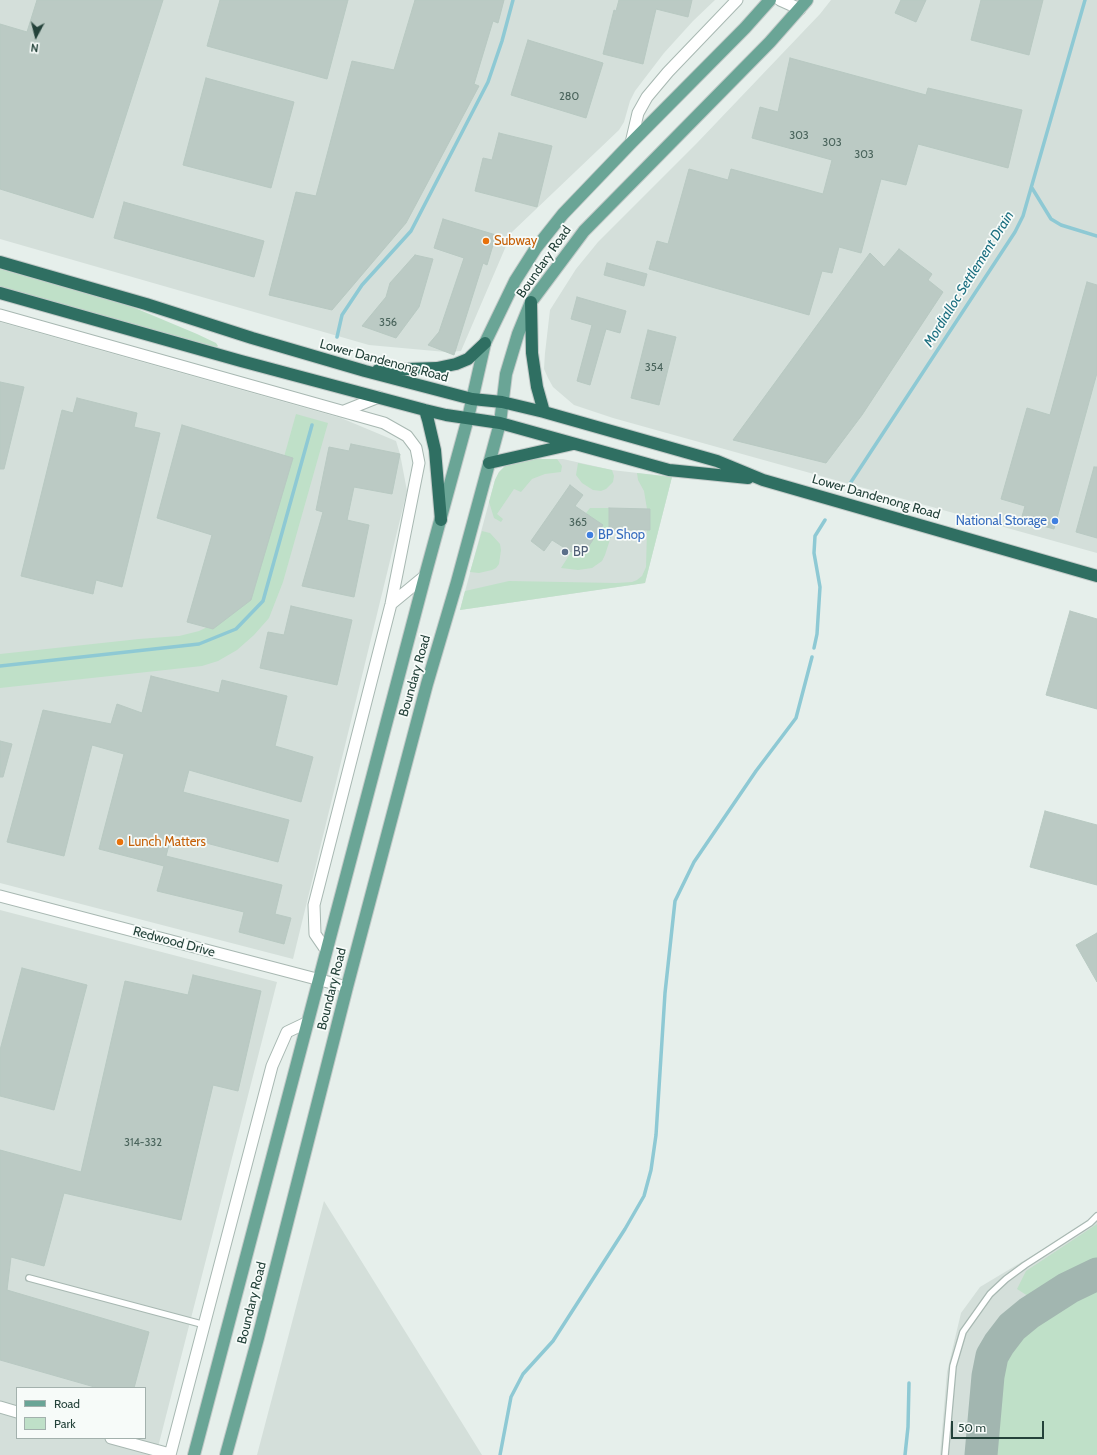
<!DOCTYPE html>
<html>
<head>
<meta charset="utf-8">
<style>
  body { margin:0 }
  #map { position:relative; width:1097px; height:1455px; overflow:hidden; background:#e6efeb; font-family:Cabin,sans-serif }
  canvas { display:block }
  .legend { position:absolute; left:16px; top:1387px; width:130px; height:52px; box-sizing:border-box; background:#f7fbf9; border:1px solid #a3b1ad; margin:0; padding:5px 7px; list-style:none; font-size:12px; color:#24423a }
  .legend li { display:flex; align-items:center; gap:8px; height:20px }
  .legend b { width:20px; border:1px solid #a3b1ad }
  .north { position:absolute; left:16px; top:16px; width:40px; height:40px; -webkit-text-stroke:3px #f7fbf9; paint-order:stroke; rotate:187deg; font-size:11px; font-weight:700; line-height:16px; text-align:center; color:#24423a }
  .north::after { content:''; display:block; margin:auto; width:14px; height:18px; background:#24423a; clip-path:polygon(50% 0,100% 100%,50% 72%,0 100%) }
  .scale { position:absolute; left:951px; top:1421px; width:93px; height:18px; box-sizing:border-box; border:2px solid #24423a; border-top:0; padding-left:5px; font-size:12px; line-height:14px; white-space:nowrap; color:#24423a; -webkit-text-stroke:3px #f7fbf9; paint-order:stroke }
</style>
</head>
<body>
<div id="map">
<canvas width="1097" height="1455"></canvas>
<ul class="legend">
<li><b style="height:5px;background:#6aa596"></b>Road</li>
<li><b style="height:11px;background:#bfe0c8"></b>Park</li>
</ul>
<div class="north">N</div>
<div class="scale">50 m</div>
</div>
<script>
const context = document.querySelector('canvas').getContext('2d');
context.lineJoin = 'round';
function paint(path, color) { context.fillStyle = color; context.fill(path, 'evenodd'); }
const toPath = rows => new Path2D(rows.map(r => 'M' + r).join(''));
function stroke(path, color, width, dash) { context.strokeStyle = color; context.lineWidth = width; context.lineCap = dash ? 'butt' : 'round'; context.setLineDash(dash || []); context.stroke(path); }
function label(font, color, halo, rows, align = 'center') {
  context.font = font + ' Cabin,sans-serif'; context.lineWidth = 3.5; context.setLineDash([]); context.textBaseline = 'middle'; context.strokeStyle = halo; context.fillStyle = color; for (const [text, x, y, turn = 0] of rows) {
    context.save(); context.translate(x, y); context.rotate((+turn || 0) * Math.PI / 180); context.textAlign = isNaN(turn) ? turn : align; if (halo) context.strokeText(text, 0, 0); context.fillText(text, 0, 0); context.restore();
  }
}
const built = toPath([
  [0,0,715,0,693,21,664,53,635,91,630,101,624,122,619,130,512,232,461,351,446,352,369,345,0,239],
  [831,0,1097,0,1097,553,613,418,574,405,553,387,548,378,544,369,545,353,550,310,576,269,598,242,697,143,820,14],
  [0,322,341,418,396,441,400,454,407,491,293,959,0,883],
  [534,459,563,459,612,470,672,477,645,583,460,610,495,480,499,472,505,466],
  [0,910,277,982,156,1455,0,1455],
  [17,1388,145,1388,145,1438,17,1438],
  [324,1201,482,1455,257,1455],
  [1097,1213,1097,1455,940,1455,947,1372,961,1313,980,1287,1080,1227]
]);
const green = toPath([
  [0,269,110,299,135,308,197,334,216,343,218,346,217,347,158,333,0,288],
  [296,414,328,423,283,582,269,618,254,635,237,650,218,661,202,666,0,688,0,654,139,639,179,636,199,631,218,622,252,571],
  [534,459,557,459,562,466,561,472,545,474,532,479,521,492,514,489,497,514,503,519,501,522,494,518,489,502,495,480,499,472,505,466,510,463],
  [578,463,612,470,614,476,613,482,606,489,601,491,593,490,582,483,576,475],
  [637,473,672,477,645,583,460,610,465,591,509,581,616,583,632,582,637,580,642,576,646,567,647,530,650,530,650,509,647,509,644,491,638,480],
  [590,508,609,508,613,530,605,555,602,561,592,568,578,570,561,568,577,543,586,549,602,527,586,513],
  [482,531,490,533,500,544,501,550,499,564,496,568,492,570,479,573,470,572],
  [1097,1224,1097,1263,1035,1299,1028,1296,1017,1289,1026,1271],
  [1097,1283,1097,1455,991,1455,996,1385,999,1368,1006,1352,1013,1341,1025,1328,1040,1317,1085,1289]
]);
const stream = toPath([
  [1032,188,1051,219,1061,225,1097,236],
  [337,337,342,315,362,285,411,231,488,82,502,41,513,0],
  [851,482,1015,232,1023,216,1085,0],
  [814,648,817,634,820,587,814,553,815,536,825,520],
  [0,666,199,644,236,629,263,601,312,425],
  [500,1455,511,1397,523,1374,553,1341,625,1229,644,1196,651,1170,656,1135,665,993,675,901,694,862,756,771,796,718,812,657],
  [905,1455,908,1427,909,1383]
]);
const taxiway = toPath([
  [981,1455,988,1376,992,1356,999,1344,1012,1327,1029,1313,1068,1288,1097,1274]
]);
const building = toPath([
  [37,0,163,0,93,218,0,189,0,24,27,32,37,0],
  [220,0,348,0,327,79,207,46,220,0],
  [415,0,504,0,498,23,493,21,474,84,479,86,406,223,332,310,269,295,296,192,316,196,352,61,394,70,415,0],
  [619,0,692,0,688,17,656,9,643,64,603,54,614,10,616,11,619,0],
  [901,0,926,0,916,22,895,13,901,0],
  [981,0,1043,0,1029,55,971,40,981,0],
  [528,40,603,63,586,118,511,95,528,40],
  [790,58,926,95,928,88,1022,110,1008,168,918,144,906,185,881,179,861,253,839,247,832,273,822,271,809,315,649,269,657,241,668,244,689,169,728,180,731,169,823,194,832,160,752,138,760,107,778,112,790,58],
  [206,78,294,102,271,188,183,165,206,78],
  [499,133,552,146,537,207,475,191,483,158,492,160,499,133],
  [124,202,264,241,254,277,114,238,124,202],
  [443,219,496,235,487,265,483,263,454,355,428,345,439,332,464,258,434,248,443,219],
  [899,249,932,274,928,280,943,292,862,415,826,463,733,440,870,253,884,267,899,249],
  [415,255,433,259,419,307,396,338,362,326,386,297,390,283,415,255],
  [607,263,647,274,644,286,604,275,607,263],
  [1087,282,1097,285,1097,373,1054,529,1021,520,1025,506,1001,499,1027,408,1050,415,1087,282],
  [577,297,626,311,620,333,606,329,590,385,577,381,592,325,571,319,577,297],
  [648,330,676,337,659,405,631,398,648,330],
  [0,382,24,387,4,469,0,469,0,382],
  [77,398,137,413,134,427,160,433,122,587,96,580,93,594,21,576,62,410,73,413,77,398],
  [182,425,293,458,251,600,213,629,187,622,212,535,157,518,182,425],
  [351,444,400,454,392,494,354,487,347,520,369,525,354,597,302,586,323,512,316,510,329,447,349,451,351,444],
  [1094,467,1097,467,1097,538,1076,532,1094,467],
  [570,485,583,495,575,506,603,525,586,550,577,543,571,552,552,540,544,551,531,541,570,485],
  [609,508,650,509,650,530,609,530,609,508],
  [291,606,352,620,337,685,260,668,268,632,284,635,291,606],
  [1070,611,1097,619,1097,709,1046,695,1070,611],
  [151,676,219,693,222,680,287,696,275,746,313,757,301,802,189,770,183,792,289,820,278,862,172,834,166,856,282,885,275,914,291,918,284,944,239,932,244,912,157,891,164,866,99,849,124,754,92,745,64,856,7,842,43,710,111,724,117,704,142,713,151,676],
  [0,741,12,744,3,777,0,777,0,741],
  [1045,811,1097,825,1097,885,1030,867,1045,811],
  [1097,933,1097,982,1076,945,1097,933],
  [22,968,87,985,54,1110,0,1096,0,1050,22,968],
  [193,975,261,991,238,1091,213,1085,181,1220,64,1193,44,1266,11,1257,7,1290,149,1332,134,1388,98,1388,0,1360,0,1150,81,1172,125,981,188,995,193,975]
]);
const lane = toPath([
  [29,1278,205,1325],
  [945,1455,953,1366,963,1332,990,1294,1006,1279,1025,1265,1090,1223,1097,1216]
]);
const street = toPath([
  [780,0,800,9],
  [631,143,638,113,647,97,668,72,737,0],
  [0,315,384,423,407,436,416,448,419,463,391,604,314,905,315,934,326,950],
  [344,411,379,397],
  [391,604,425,576],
  [0,896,347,987],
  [0,1407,17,1412],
  [111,1438,170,1454],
  [170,1455,272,1066,287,1032,308,1022]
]);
const primary = toPath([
  [194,1455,425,576,468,418,485,343,515,281,536,248,563,214,631,143,745,28,770,0],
  [226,1455,258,1338,347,987,427,684,457,582,500,423,506,374,518,334,531,302,584,231,770,42,807,0]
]);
const highway = toPath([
  [0,262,146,304,252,338,365,371,472,399,502,402,544,412,717,461,763,480,1097,576],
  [0,293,241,361,425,410,446,415,500,423,669,470,748,478],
  [531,302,532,353,537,387,544,412],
  [378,370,437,368,456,364,468,359,485,343],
  [425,410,428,420,435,450,441,520],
  [489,463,573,444]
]);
const markers = [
  [486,241,4,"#e8710a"],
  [1055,521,4,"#3f7fe0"],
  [590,535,4,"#3f7fe0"],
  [565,552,4,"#5c6f8a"],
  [120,842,4,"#e8710a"]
];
const numberNames = [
  ["280",569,97],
  ["303",799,136],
  ["303",832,143],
  ["303",864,155],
  ["356",388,323],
  ["354",654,368],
  ["365",578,523],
  ["314-332",143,1143]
];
const foodNames = [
  ["Subway",494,241],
  ["Lunch Matters",128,842]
];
const streetNames = [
  ["Boundary Road",544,262,-55],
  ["Lower Dandenong Road",384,361,15],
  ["Lower Dandenong Road",876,497,16],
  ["Boundary Road",415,676,-74],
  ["Redwood Drive",174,942,15],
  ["Boundary Road",332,989,-76],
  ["Boundary Road",252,1303,-76]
];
const shopNames = [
  ["National Storage",1047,521],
  ["BP Shop",598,535,"left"]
];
const serviceNames = [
  ["BP",573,552]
];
const waterNames = [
  ["Mordialloc Settlement Drain",969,279,-58]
];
paint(built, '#d4dfda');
paint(green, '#bfe0c8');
stroke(stream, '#8ec9d4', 3.5);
stroke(taxiway, '#a2b6b0', 33);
paint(building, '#bbcac4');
stroke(building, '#b8c9c2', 1);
stroke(lane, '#a8b8b2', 8);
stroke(street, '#a8b8b2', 13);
stroke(primary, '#c2cac8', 14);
stroke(highway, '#c2cac8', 14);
stroke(lane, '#fff', 5.5);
stroke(street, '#fff', 11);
stroke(primary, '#6aa596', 12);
stroke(highway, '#2f6f62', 12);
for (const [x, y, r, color] of markers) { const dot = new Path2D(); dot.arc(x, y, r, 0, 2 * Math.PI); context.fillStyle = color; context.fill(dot); stroke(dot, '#f7fbf9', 1.5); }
label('11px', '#4a645c', null, numberNames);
label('13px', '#c56008', '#f7fbf9', foodNames, 'left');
label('13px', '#24423a', '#f7fbf9', streetNames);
label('13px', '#366cbe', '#f7fbf9', shopNames, 'right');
label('13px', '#4e5e75', '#f7fbf9', serviceNames, 'left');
label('italic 14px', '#1c6f80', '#f7fbf9', waterNames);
</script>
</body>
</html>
